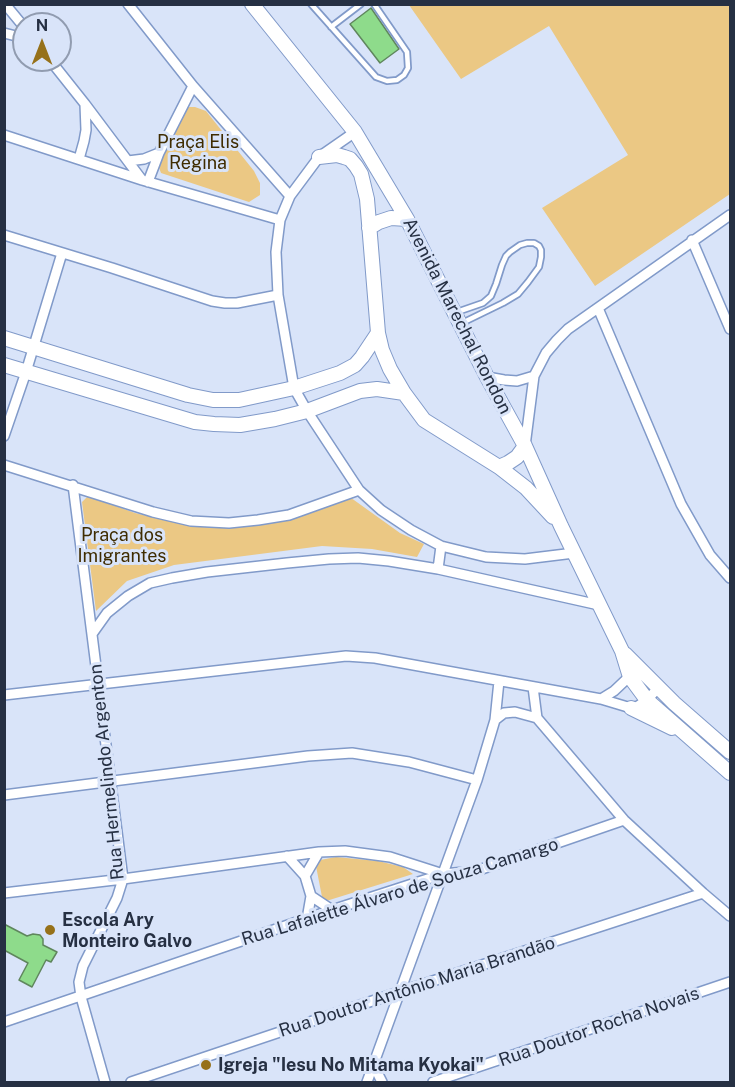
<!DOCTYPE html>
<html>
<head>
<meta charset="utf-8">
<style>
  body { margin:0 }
  #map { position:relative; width:735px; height:1087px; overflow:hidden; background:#d9e4f9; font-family:"Public Sans",sans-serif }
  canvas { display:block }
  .frame { position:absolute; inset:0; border:6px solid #263043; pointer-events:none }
  .north { position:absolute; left:12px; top:12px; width:60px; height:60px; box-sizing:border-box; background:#d9e4f9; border:2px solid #919cb0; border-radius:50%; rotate:0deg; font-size:16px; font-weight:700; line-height:24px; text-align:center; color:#263043 }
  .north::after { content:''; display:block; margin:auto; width:21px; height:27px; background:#96711a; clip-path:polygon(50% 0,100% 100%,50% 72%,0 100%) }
</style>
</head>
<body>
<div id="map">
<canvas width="735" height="1087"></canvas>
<div class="frame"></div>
<div class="north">N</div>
</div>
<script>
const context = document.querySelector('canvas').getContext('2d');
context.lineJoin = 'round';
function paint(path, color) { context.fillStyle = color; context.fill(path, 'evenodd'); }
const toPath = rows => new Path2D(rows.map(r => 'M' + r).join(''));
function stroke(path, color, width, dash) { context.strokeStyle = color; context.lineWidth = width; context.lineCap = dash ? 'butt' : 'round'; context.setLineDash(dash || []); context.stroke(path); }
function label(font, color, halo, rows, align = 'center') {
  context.font = font + ' "Public Sans",sans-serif'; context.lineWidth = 6; context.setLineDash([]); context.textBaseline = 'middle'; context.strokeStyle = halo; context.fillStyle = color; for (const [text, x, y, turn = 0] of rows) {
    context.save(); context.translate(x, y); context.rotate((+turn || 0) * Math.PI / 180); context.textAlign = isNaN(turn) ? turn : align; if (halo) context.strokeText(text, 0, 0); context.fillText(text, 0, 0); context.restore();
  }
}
const green = toPath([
  [409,5,730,5,730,194,595,286,542,208,628,155,549,26,461,79],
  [189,107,195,107,206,111,254,171,260,183,260,195,249,202,161,173,157,162,183,111],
  [347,495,400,533,424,544,417,557,372,549,322,546,174,565,127,581,96,611,82,502,88,496,135,513,177,523,211,527,244,526,283,519],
  [336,857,378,861,403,867,413,874,323,902,315,861]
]);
const building = toPath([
  [371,8,399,49,380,63,350,24,371,8],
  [4,924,27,936,33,934,40,935,43,939,43,945,57,952,51,962,46,960,32,987,19,980,28,963,4,950,4,924]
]);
const lane = toPath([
  [311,4,376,77,387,81,397,80,404,75,408,68,407,52,374,4],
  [331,27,361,4],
  [457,312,483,303,491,296,496,284,502,265,506,256,510,252,520,245,527,243,534,243,539,246,541,250,541,257,539,267,528,282,518,294,503,303,462,323]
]);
const street = toPath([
  [5,4,24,27],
  [128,4,193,86,290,196],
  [4,33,24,38],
  [50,60,85,104,142,180],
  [355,132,319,157,290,196,280,220,276,252,278,295,294,388,307,411,359,490,381,510,411,530,441,546,486,557,525,559,574,553],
  [4,135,142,180,280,220],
  [79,159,84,141,86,130,85,104],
  [128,161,144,159,159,153],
  [148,182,159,153,193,86],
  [4,235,112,268,212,301,225,303,237,303,278,295],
  [692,240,730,329],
  [598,308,681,504,710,555,730,578],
  [487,377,504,380,517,381,534,376],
  [4,436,26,372,62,253],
  [525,446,534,376,546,353,557,340,568,329,730,215],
  [4,465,153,512,191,521,229,523,258,520,289,515,359,490],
  [73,485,123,879,117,898,83,966,79,982,81,997,105,1082],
  [438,569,441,546],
  [92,634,107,613,128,596,150,583,172,578,207,572,287,563,329,559,358,558,389,561,438,569,599,605],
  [533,687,537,718],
  [4,695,346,656,375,658,601,699,631,708,638,706,647,700,658,688],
  [601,699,614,691,632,674],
  [537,718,624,820,703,893,730,916],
  [495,720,504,713,515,712,537,718],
  [4,795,308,756,352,753,409,762,477,780],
  [287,856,305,876,311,896,307,919],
  [305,876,319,852],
  [4,893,123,879,319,852,345,851,390,857,443,874],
  [311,896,332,910],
  [4,1022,332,910,443,874,476,871,624,820],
  [374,1066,382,1082],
  [131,1082,399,992,703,893],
  [367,1082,477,780,495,720,499,681],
  [433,1082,730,982]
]);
const secondary = toPath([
  [252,4,355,132,407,219,487,377,525,446,561,526,622,651,630,677,647,700,730,773],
  [319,157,337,155,344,157,350,159,356,166,361,174,367,199,378,333,382,350,390,369,404,393,424,420,499,467,526,488,553,517],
  [369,228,379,222,391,218,407,219],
  [4,338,188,395,213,400,239,400,294,388,340,373,355,365,362,357,378,333],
  [4,365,195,422,214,424,240,425,275,419,307,411,360,391,377,389,404,393],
  [499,467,508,463,517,457,525,446],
  [625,654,674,703,730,752],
  [631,708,672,728]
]);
const markers = [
  [50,930,6,"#96711a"],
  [206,1065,6,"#96711a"]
];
const parkNames = [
  ["Praça Elis",198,142],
  ["Regina",198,163],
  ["Praça dos",122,535],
  ["Imigrantes",122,556]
];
const streetNames = [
  ["Avenida Marechal Rondon",457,316,63],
  ["Rua Hermelindo Argenton",107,772,-96],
  ["Rua Lafaiette Álvaro de Souza Camargo",400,892,-17],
  ["Rua Doutor Antônio Maria Brandão",417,987,-18],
  ["Rua Doutor Rocha Novais",599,1027,-19]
];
const poiNames = [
  ["Escola Ary",62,920],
  ["Monteiro Galvo",62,941],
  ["Igreja \"Iesu No Mitama Kyokai\"",218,1065]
];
paint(green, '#ebc884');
paint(building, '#8edb8b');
stroke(building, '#5f865d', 1.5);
stroke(lane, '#819ac9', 8);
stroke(street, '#819ac9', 12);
stroke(secondary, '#819ac9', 16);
stroke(lane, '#fff', 4.5);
stroke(street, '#fff', 9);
stroke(secondary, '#fff', 14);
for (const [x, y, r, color] of markers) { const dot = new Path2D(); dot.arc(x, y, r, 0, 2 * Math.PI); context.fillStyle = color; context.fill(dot); stroke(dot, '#d9e4f9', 2); }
label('18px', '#3f2c00', '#d9e4f9', parkNames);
label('18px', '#263043', '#d9e4f9', streetNames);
label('bold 18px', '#263043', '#d9e4f9', poiNames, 'left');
</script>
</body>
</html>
